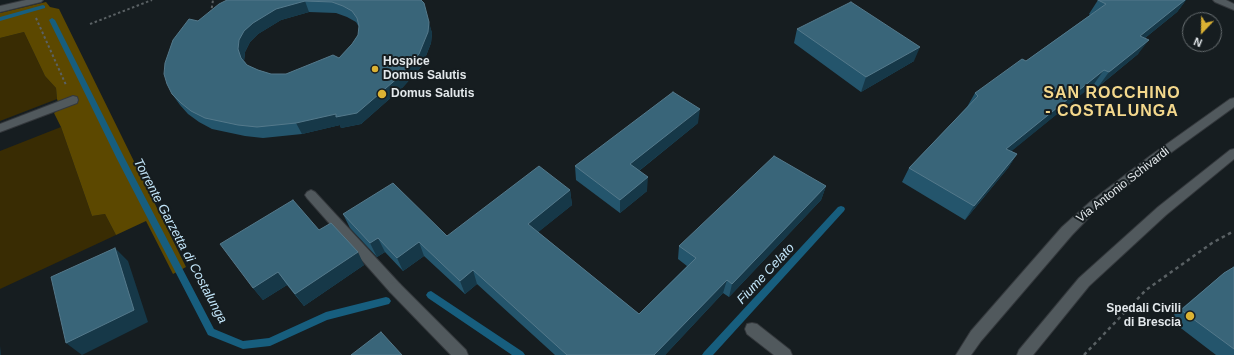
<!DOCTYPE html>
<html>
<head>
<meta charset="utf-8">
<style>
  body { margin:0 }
  #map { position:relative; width:1234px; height:355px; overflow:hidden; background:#161d20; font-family:Arial,sans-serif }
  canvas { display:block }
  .north { position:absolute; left:1182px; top:12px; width:40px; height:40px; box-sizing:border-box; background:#161d20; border:1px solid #686e71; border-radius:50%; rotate:202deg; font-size:11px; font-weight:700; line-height:16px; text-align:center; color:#e3e8eb }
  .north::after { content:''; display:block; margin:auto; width:14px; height:18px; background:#dbb233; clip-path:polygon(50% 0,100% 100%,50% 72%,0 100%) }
</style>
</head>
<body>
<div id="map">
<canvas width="1234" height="355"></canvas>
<div class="north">N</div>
</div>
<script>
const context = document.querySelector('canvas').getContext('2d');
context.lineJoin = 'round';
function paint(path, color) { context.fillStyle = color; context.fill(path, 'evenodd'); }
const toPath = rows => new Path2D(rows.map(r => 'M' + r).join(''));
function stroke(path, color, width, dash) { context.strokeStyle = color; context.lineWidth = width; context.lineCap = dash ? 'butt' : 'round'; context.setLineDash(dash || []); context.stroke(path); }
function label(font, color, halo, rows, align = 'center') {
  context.font = font + ' Arial,sans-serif'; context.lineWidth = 4; context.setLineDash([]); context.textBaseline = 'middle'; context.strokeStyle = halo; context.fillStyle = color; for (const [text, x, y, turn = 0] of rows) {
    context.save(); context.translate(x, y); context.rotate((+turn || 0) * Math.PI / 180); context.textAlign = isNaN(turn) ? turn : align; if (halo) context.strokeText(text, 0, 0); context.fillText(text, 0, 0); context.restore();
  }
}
const green = toPath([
  [24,32,45,76,56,88,57,99,0,121,0,38],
  [61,127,92,216,105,214,116,235,0,289,0,151]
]);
const forest = toPath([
  [46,2,50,7,59,9,186,267,173,274,146,221,116,235,105,214,92,216,61,127,54,113,60,108,57,99,56,88,45,76,24,32,0,38,0,13]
]);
const stream = toPath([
  [43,5,45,6,45,8,0,21,0,17,43,5],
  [52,18,55,20,125,159,214,329,243,341,269,338,326,312,386,297,389,298,391,301,389,304,327,320,270,346,243,349,208,335,117,159,49,20,52,18],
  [841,206,844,207,845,209,844,211,713,355,702,355,704,352,838,207,841,206],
  [431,291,523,352,525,355,512,355,428,298,426,295,428,292,431,291]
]);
const pathFar1 = toPath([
  [211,13,213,0],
  [36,18,66,85],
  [90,24,152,0]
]);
const path = toPath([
  [1084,355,1146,290,1212,243,1234,231]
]);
const lane = toPath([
  [311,190,315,192,400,284,402,288,400,292,395,294,390,292,307,198,305,195,307,192,311,190],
  [752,323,757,324,790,350,792,355,774,355,747,334,745,329,747,324,752,323]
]);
const street = toPath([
  [26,0,43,0,41,2,0,12,0,6,26,0],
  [1213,0,1226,0,1234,4,1234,10,1215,2,1213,0],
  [73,96,77,97,78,100,77,103,0,132,0,124,73,96],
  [395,282,400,284,466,350,468,355,451,355,390,292,388,288,390,284,395,282]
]);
const secondary = toPath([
  [1234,98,1234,107,1158,162,1098,208,1072,235,981,341,971,355,956,355,971,331,1062,227,1090,202,1150,156,1230,99,1234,98],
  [1234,149,1234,159,1166,215,1089,286,1033,355,1017,355,1019,350,1079,278,1158,207,1230,150,1234,149]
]);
const wall = toPath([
  [227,0,421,0,432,33,431,43,422,66,403,87,361,124,341,128,340,125,302,134,263,138,245,136,212,129,199,122,188,114,180,105,172,94,198,21],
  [309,12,336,13,347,17,356,22,359,27,358,35,352,44,339,58,286,74,271,74,258,70,247,65,245,62,244,61,245,52,250,42,258,34,281,20],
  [1098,0,1186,0,1177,12,1145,38,1138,54,1098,87,1094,84,1011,151,1017,154,1008,168,965,220,902,182,909,168,967,107,975,93,1026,61,1090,15,1089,14],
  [797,29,914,61,861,92,794,43],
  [698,123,639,171,647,191,620,213,576,180,575,166],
  [826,186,821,200,729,297,723,293,665,355,555,355,477,284,465,294,424,256,403,271,385,252,377,257,350,228,343,214,447,236,570,190,572,205,538,232,639,314,687,266,678,259,679,246],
  [319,230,364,265,304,306,287,285,263,300,253,288],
  [1234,267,1234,355,1216,355,1169,319,1212,283,1224,273]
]);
const shadedWall = toPath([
  [1185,0,1186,0,1177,12,1130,50,1140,36],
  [305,1,309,12,281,20,258,34,250,42,245,52,244,61,247,69,241,58,238,49,239,40,244,31,253,23,276,9],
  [429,22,432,33,431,43,422,66,403,87,361,124,341,128,340,125,302,134,296,123],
  [1149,40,1138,54,1098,87,1109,72],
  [920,47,914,61,861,92,866,77],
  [1104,70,1094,84,997,163,1006,149],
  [700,109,698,123,630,178,630,164],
  [1017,154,1008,168,965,220,974,206],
  [648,177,647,191,620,213,620,200],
  [826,186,821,200,729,297,732,284],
  [570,190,572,205,531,238,528,224],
  [378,238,385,252,377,257,370,243],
  [419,242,424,256,403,271,397,258],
  [115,248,128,261,148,322,82,355,66,343],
  [358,252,364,265,304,306,295,294],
  [473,270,477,284,465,294,460,281],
  [278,272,287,285,263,300,253,288],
  [727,280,723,293,665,355,654,355],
  [0,346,1,355,0,355]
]);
const building = toPath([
  [227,0,421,0,424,3,429,22,428,32,419,54,400,76,357,113,336,117,336,114,296,123,257,127,238,125,205,118,191,111,181,103,172,94,167,84,164,74,165,63,173,40,189,19,198,21,219,4,227,0],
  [305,1,332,2,343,6,352,11,357,18,359,26,358,35,352,44,339,58,333,55,286,74,271,74,258,70,247,65,241,58,238,49,239,40,244,31,253,23,276,9,305,1],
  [1098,0,1185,0,1140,36,1149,40,1109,72,1104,70,1006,149,1017,154,974,206,909,168,978,96,975,93,1022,59,1026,61,1106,4,1098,0],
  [851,2,920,47,866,77,797,29,851,2],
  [673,92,700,109,630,164,648,177,620,200,575,166,673,92],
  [774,156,826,186,732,284,727,280,654,355,567,355,473,270,460,281,419,242,397,258,378,238,370,243,343,214,393,183,447,236,539,166,570,190,528,224,639,314,696,258,679,246,774,156],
  [293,200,319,230,331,223,358,252,295,294,278,272,253,288,220,244,293,200],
  [115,248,134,310,66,343,51,277,115,248],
  [1234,267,1234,349,1181,310,1224,273,1234,267],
  [381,332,402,355,351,355,381,332]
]);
const markers = [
  [375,69,4,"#dbb233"],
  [382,94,5,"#dbb233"],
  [1190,316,5,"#dbb233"]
];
const poiNames = [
  ["Hospice",383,62],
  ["Domus Salutis",383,76],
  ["Domus Salutis",391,94],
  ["Spedali Civili",1181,309,"right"],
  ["di Brescia",1181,323,"right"]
];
const streetNames = [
  ["Via Antonio Schivardi",1123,185,-38]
];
const waterNames = [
  ["Torrente Garzetta di Costalunga",180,241,62],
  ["Fiume Celato",766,274,-47]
];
const districtNames = [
  ["SAN ROCCHINO",1112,94],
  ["- COSTALUNGA",1112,112]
];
paint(green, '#392c03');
paint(forest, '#5c4800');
paint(stream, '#175e7e');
stroke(lane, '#34383c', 2);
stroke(street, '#34383c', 2);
stroke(secondary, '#34383c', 2);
stroke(pathFar1, '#5a6164', 2, [2.5, 2.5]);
stroke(path, '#5a6164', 2.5, [3.5, 3.5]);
paint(lane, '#51595d');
paint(street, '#51595d');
paint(secondary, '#51595d');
paint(wall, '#24556c');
paint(shadedWall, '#163848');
paint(building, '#396579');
stroke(building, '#54798b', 1);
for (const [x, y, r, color] of markers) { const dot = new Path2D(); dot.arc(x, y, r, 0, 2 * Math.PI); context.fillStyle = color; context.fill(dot); stroke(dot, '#161d20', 1.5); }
label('bold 12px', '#e3e8eb', '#161d20', poiNames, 'left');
label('12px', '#e3e8eb', '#161d20', streetNames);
label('italic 13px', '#c3e6fa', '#161d20', waterNames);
context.letterSpacing = '1px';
label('bold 16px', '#f4d88c', '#161d20', districtNames);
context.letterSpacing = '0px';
</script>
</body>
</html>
